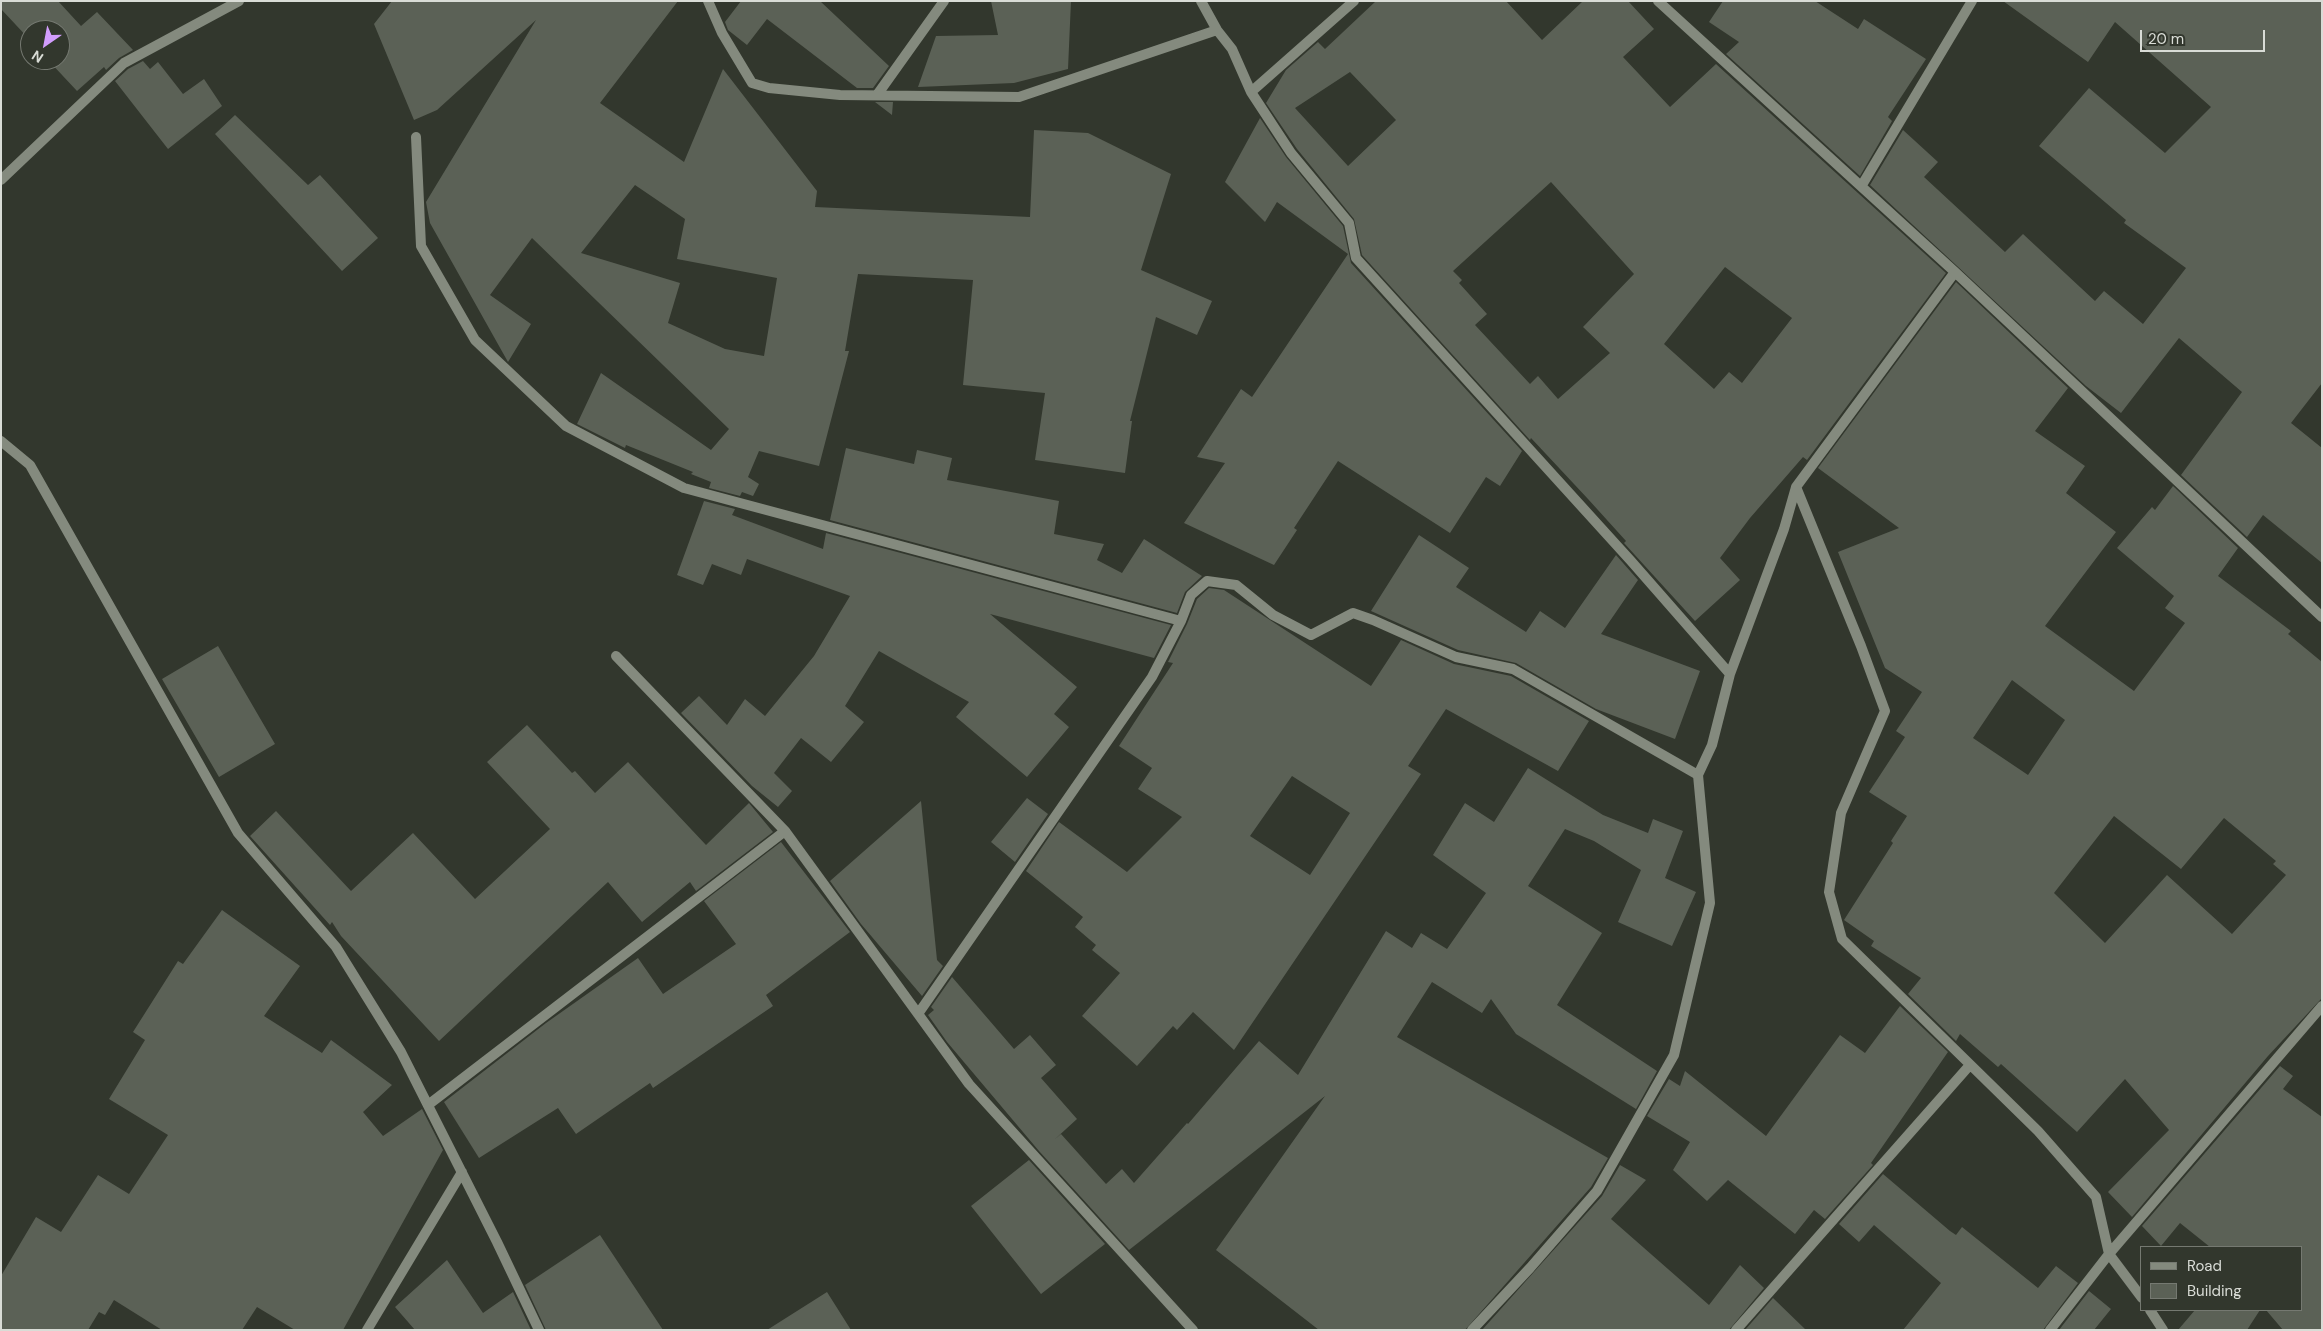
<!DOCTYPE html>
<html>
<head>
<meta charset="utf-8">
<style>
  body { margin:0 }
  #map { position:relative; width:2323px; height:1331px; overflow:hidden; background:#32372d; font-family:"DM Sans",sans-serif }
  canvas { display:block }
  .frame { position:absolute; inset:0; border:2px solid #d9dcd6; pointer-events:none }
  .legend { position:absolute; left:2140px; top:1246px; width:162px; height:65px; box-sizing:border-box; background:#32372d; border:1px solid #757971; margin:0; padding:6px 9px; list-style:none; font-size:15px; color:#d9dcd6 }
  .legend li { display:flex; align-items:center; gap:10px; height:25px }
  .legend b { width:25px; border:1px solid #757971 }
  .north { position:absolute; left:20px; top:20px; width:50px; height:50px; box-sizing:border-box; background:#32372d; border:1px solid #757971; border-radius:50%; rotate:213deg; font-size:14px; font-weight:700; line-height:20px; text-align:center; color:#d9dcd6 }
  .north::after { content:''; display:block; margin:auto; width:18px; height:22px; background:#d29dfd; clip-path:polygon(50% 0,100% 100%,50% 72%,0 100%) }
  .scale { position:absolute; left:2140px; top:30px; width:125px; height:22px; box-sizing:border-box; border:2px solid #d9dcd6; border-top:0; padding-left:6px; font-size:15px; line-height:18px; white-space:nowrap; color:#d9dcd6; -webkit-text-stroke:4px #32372d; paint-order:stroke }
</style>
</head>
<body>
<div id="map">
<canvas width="2323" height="1331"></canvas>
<div class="frame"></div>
<ul class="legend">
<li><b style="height:6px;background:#848a7e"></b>Road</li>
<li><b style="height:14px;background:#5b6156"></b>Building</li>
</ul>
<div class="north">N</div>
<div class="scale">20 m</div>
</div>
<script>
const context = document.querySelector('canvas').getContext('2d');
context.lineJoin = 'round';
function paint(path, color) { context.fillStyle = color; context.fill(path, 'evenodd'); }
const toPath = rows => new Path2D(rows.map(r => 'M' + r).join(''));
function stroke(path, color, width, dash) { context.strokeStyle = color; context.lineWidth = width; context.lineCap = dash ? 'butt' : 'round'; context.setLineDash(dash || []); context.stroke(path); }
const building = toPath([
  [1,1,58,1,81,26,97,12,133,50,119,58,106,70,104,67,77,91,48,60,60,60,60,30,30,30,30,40,1,9],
  [392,1,678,1,600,103,684,162,723,69,817,191,815,207,1030,217,1034,130,1088,133,1171,174,1141,270,1212,301,1197,335,1156,317,1130,421,1132,421,1125,473,1035,460,1045,393,963,385,973,280,858,274,845,351,849,351,819,466,759,451,748,477,759,484,753,496,742,492,740,496,709,488,711,482,691,474,693,472,626,445,625,448,577,424,601,373,711,450,729,429,532,238,490,295,531,324,508,362,430,223,426,202,536,20,437,110,414,120,374,24],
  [635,185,685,219,677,259,777,278,764,356,725,349,668,323,680,283,581,253],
  [741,1,820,1,889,66,873,88,857,88,767,19,747,45,728,30,725,22],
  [991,1,1071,1,1068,69,1014,83,918,87,936,36,998,35],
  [1376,1,1506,1,1542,40,1583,1,1628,1,1654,29,1623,57,1670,107,1716,64,1946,273,1807,460,1803,457,1750,518,1720,558,1740,580,1695,621,1624,543,1626,541,1588,499,1531,438,1530,440,1362,255,1354,219,1297,149,1266,103,1286,70,1318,42,1325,49],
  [1350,72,1396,120,1348,166,1295,108],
  [1551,182,1634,274,1583,327,1610,353,1558,399,1538,376,1530,384,1475,325,1487,314,1459,283,1462,280,1453,271],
  [1725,267,1792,318,1742,383,1729,372,1714,389,1664,344],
  [1723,1,1815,1,1858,29,1864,19,1926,59,1888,117,1892,121,1860,176,1726,54,1739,42,1709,22],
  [2003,1,2322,1,2322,383,2291,423,2322,448,2322,563,2263,515,2247,537,2181,475,2242,392,2179,338,2121,413,2086,386,1870,185,1903,130,1938,162,1924,177,2005,252,2023,234,2095,301,2104,291,2143,324,2186,268,2124,223,2126,220,2039,146,2089,88,2165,153,2211,107,2115,22,2088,62],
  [143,61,150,69,158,62,183,94,204,79,222,106,168,149,115,81,128,69],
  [875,102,893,102,892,115],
  [235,115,308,185,320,175,378,238,342,271,215,134],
  [1260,118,1286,157,1343,226,1351,263,1522,451,1500,486,1486,477,1450,533,1338,461,1294,528,1297,530,1274,565,1184,523,1225,463,1197,457,1241,389,1252,397,1348,254,1277,202,1265,222,1225,182],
  [1956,282,2068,388,2035,431,2085,466,2066,493,2116,532,2045,626,2134,691,2185,623,2165,608,2174,596,2117,548,2152,507,2155,510,2173,486,2238,548,2218,576,2291,631,2288,634,2322,662,2322,998,2268,1056,2132,1217,2108,1192,2169,1130,2125,1079,2077,1132,2001,1064,1998,1067,1960,1034,1956,1041,1908,994,1921,978,1871,946,1874,941,1844,920,1893,843,1891,841,1907,816,1869,792,1905,737,1896,731,1922,692,1885,668,1838,552,1899,528,1818,468],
  [2012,680,2065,720,2028,775,1973,738],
  [2114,816,2181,869,2224,818,2276,861,2273,864,2286,875,2232,934,2167,875,2105,943,2054,893],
  [846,448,914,464,917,450,952,458,947,480,1059,501,1054,534,1104,544,1097,560,1122,573,1144,539,1202,576,1185,592,1177,613,830,520],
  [704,501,735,509,732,515,823,549,826,533,1171,625,1154,658,990,614,1077,687,1054,714,1069,727,1027,777,956,717,969,702,879,651,845,706,864,722,831,762,801,738,774,773,792,791,778,807,752,786,681,713,699,696,727,725,745,699,765,716,814,656,850,596,747,559,741,575,712,564,703,585,677,575],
  [1419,535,1469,568,1456,587,1526,632,1540,611,1565,628,1616,555,1638,580,1601,634,1700,671,1675,739,1596,709,1516,663,1458,650,1371,611],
  [1209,588,1224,590,1371,686,1401,640,1454,664,1511,676,1589,721,1558,771,1446,709,1408,766,1421,774,1234,1050,1193,1012,1177,1030,1173,1026,1137,1066,1082,1016,1120,973,1092,950,1096,945,1075,927,1083,917,1026,871,1059,822,1127,872,1182,817,1138,789,1152,768,1119,746,1173,663,1168,662,1187,624,1197,599],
  [1292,776,1350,813,1310,875,1250,836],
  [218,646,275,744,219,777,162,679],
  [527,725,572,773,575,771,595,793,628,762,706,845,749,803,773,832,696,891,690,882,642,922,608,882,439,1041,341,936,332,922,330,925,250,836,276,811,351,891,413,833,475,899,550,829,487,762],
  [1528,768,1603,815,1648,833,1653,819,1683,831,1665,878,1696,892,1672,946,1618,922,1641,870,1594,841,1565,829,1528,886,1602,933,1557,1005,1657,1071,1636,1109,1516,1034,1491,999,1482,1013,1432,982,1397,1037,1608,1158,1591,1187,1465,1330,1319,1330,1216,1250,1325,1096,1129,1250,1039,1151,947,1042,928,1015,934,1010,931,1007,952,977,1014,1049,1030,1035,1056,1065,1041,1078,1077,1119,1054,1140,1061,1134,1106,1184,1122,1169,1134,1183,1187,1123,1188,1124,1259,1041,1298,1075,1386,931,1412,948,1421,933,1447,949,1486,893,1433,855,1465,803,1494,822],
  [1027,798,1048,814,1015,862,991,842],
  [921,801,937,960,943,966,922,996,861,924,830,881],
  [781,842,850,932,766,995,773,1006,653,1088,650,1083,576,1134,558,1108,479,1158,444,1102,546,1023,638,958,663,994,736,944,704,901],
  [222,910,300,966,264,1016,322,1053,331,1040,392,1085,363,1112,383,1136,422,1109,443,1150,343,1330,295,1330,257,1307,242,1330,162,1330,114,1300,105,1315,99,1312,88,1330,1,1330,1,1276,36,1217,61,1232,98,1175,129,1194,168,1135,109,1099,145,1040,133,1032,178,961,183,964],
  [1900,1006,1948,1052,1871,1163,1873,1165,1825,1219,1814,1210,1795,1234,1728,1180,1707,1201,1673,1170,1690,1142,1647,1116,1669,1079,1680,1086,1685,1071,1766,1136,1840,1035,1865,1053],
  [2280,1066,2293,1076,2283,1089,2322,1117,2322,1330,2283,1330,2266,1310,2302,1310,2302,1247,2210,1247,2180,1223,2161,1246,2142,1226],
  [1029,1160,1105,1244,1041,1294,971,1206],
  [1620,1165,1646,1180,1611,1219,1709,1305,1740,1265,1764,1288,1729,1330,1482,1330,1602,1196],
  [1883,1174,1950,1231,1956,1235,1962,1227,2038,1288,2056,1266,2078,1283,2043,1330,1903,1330,1941,1283,1874,1225,1859,1242,1839,1224],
  [600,1235,663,1330,546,1330,525,1285],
  [447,1260,483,1313,513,1292,531,1330,415,1330,395,1307],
  [2089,1291,2111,1309,2094,1330,2059,1330],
  [827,1292,851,1330,767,1330],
  [1773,1298,1806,1330,1745,1330],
  [2195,1310,2260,1310,2247,1330,2178,1330]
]);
const street = toPath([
  [708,1,722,33,752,83,769,88,840,95,1019,97,1217,30],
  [1201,1,1217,30,1232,49,1251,92,1291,153,1349,223,1356,258,1631,561,1730,674],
  [1658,1,1955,272,2322,617],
  [1251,92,1354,1],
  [877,95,944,1],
  [416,137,421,246,475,340,566,426,684,488,1181,621],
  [1,180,124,63,239,1],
  [1862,185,1972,1],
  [1,441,30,465,238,833,336,947,401,1052,497,1242,539,1330],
  [1796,487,1861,646,1885,711,1841,813,1829,892,1842,939,2038,1131,2096,1197,2109,1254,2142,1298],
  [616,656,785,831,969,1084,1193,1330],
  [918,1014,1152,677,1181,621,1191,595,1207,581,1236,585,1273,615,1311,635,1353,613,1373,620,1456,657,1513,669,1698,775],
  [428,1105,785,831],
  [2150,1310,2163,1330],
  [367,1330,462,1172],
  [1472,1330,1530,1268,1597,1191,1674,1055,1710,903,1698,775,1712,745,1730,674,1784,529,1796,487,1955,272],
  [1736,1330,1969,1066],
  [2050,1330,2109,1254,2322,1006]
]);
paint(building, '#5b6156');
stroke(street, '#848a7e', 10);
</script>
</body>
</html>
